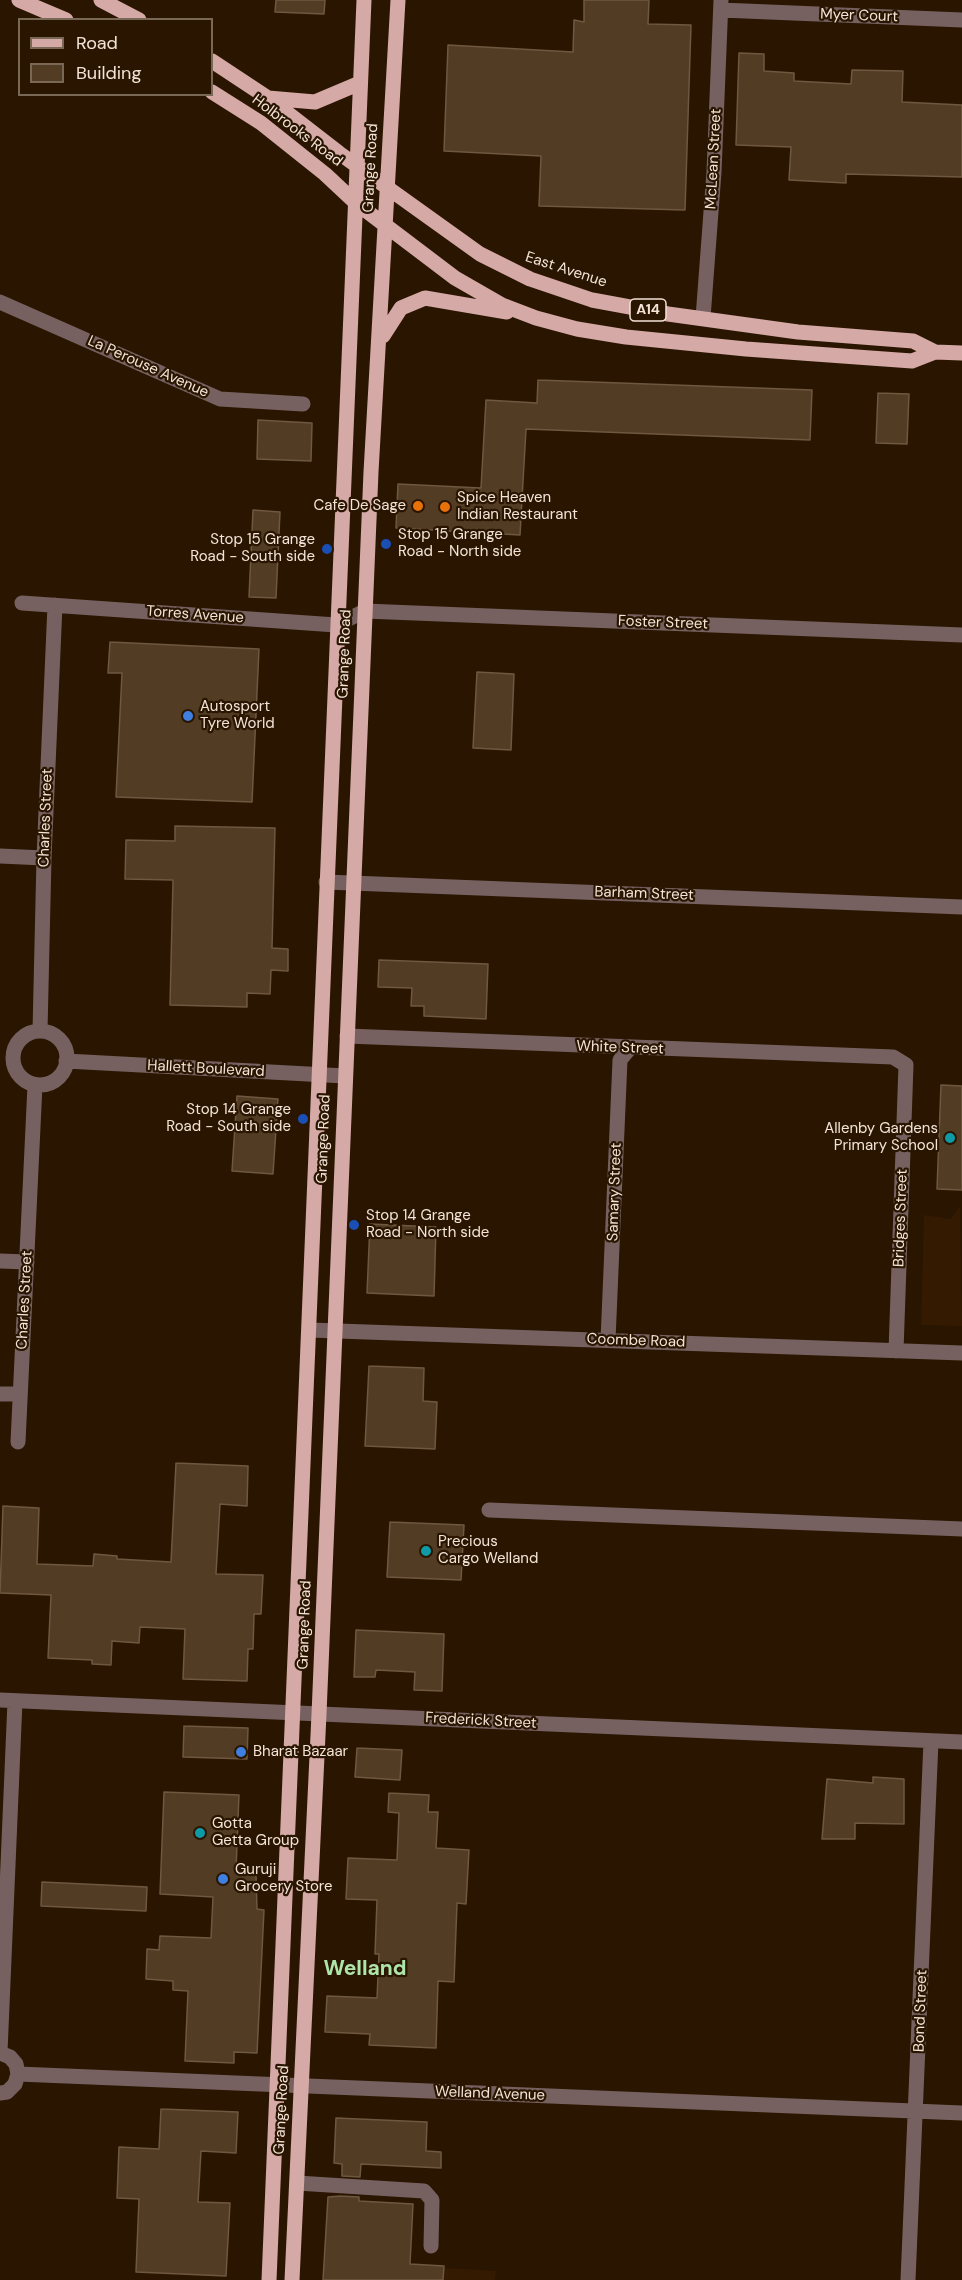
<!DOCTYPE html>
<html>
<head>
<meta charset="utf-8">
<style>
  body { margin:0 }
  #map { position:relative; width:962px; height:2280px; overflow:hidden; background:#2a1501; font-family:"DM Sans",sans-serif }
  canvas { display:block }
  .legend { position:absolute; left:18px; top:18px; width:195px; height:78px; box-sizing:border-box; background:#2a1501; border:2px solid #7a6857; margin:0; padding:8px 10px; list-style:none; font-size:18px; color:#f3e4d7 }
  .legend li { display:flex; align-items:center; gap:12px; height:30px }
  .legend b { width:30px; border:2px solid #7a6857 }
</style>
</head>
<body>
<div id="map">
<canvas width="962" height="2280"></canvas>
<ul class="legend">
<li><b style="height:8px;background:#d4a9a6"></b>Road</li>
<li><b style="height:16px;background:#523c24"></b>Building</li>
</ul>
</div>
<script>
const context = document.querySelector('canvas').getContext('2d');
context.lineJoin = 'round';
function paint(path, color) { context.fillStyle = color; context.fill(path, 'evenodd'); }
const toPath = rows => new Path2D(rows.map(r => 'M' + r).join(''));
function stroke(path, color, width, dash) { context.strokeStyle = color; context.lineWidth = width; context.lineCap = dash ? 'butt' : 'round'; context.setLineDash(dash || []); context.stroke(path); }
function label(font, color, halo, rows, align = 'center') {
  context.font = font + ' "DM Sans",sans-serif'; context.lineWidth = 4.5; context.setLineDash([]); context.textBaseline = 'middle'; context.strokeStyle = halo; context.fillStyle = color; for (const [text, x, y, turn = 0] of rows) {
    context.save(); context.translate(x, y); context.rotate((+turn || 0) * Math.PI / 180); context.textAlign = isNaN(turn) ? turn : align; if (halo) context.strokeText(text, 0, 0); context.fillText(text, 0, 0); context.restore();
  }
}
const built = toPath([
  [960,1206,962,1326,921,1325,924,1215,951,1219],
  [324,2261,496,2271,495,2280,323,2280]
]);
const building = toPath([
  [276,0,325,0,324,14,275,12,276,0],
  [584,0,649,0,648,24,691,25,685,210,539,206,541,156,444,151,448,45,573,52,574,20,584,22,584,0],
  [739,53,764,54,764,71,794,73,794,81,851,84,852,70,903,71,902,102,962,105,962,177,846,174,846,183,789,180,791,147,736,145,739,53],
  [538,380,812,390,810,440,526,429,520,535,396,528,398,484,481,488,486,400,537,403,538,380],
  [878,393,909,394,907,444,876,443,878,393],
  [258,420,312,423,311,461,257,459,258,420],
  [253,510,280,512,276,598,249,597,253,510],
  [110,642,259,649,252,802,116,797,122,673,108,673,110,642],
  [477,672,514,674,511,750,473,748,477,672],
  [175,826,275,828,272,948,288,949,288,971,271,970,270,994,247,993,247,1007,170,1005,173,880,125,879,126,840,175,841,175,826],
  [379,960,488,964,486,1019,424,1016,424,1006,411,1006,412,988,378,987,379,960],
  [941,1085,962,1086,962,1190,937,1189,941,1085],
  [237,1096,278,1099,273,1174,232,1171,237,1096],
  [370,1224,436,1227,434,1296,367,1293,370,1224],
  [369,1366,424,1368,423,1401,437,1402,435,1449,365,1446,369,1366],
  [176,1463,248,1466,247,1506,220,1504,216,1574,263,1575,261,1614,254,1614,253,1649,248,1649,247,1681,183,1679,185,1629,140,1627,139,1643,112,1641,111,1665,92,1664,92,1660,48,1658,51,1595,0,1593,3,1506,39,1508,37,1564,93,1566,94,1554,117,1556,117,1559,171,1562,176,1463],
  [390,1522,464,1525,461,1580,387,1577,390,1522],
  [356,1630,444,1634,442,1691,414,1690,415,1672,376,1670,375,1677,354,1677,356,1630],
  [184,1726,248,1728,247,1759,183,1757,184,1726],
  [357,1748,402,1750,400,1780,355,1777,357,1748],
  [873,1777,904,1779,904,1824,855,1823,855,1839,822,1839,827,1779,873,1783,873,1777],
  [164,1792,239,1795,236,1870,252,1871,256,1875,257,1909,264,1910,257,2053,234,2052,234,2063,185,2061,188,1991,173,1990,173,1981,146,1979,147,1949,159,1950,160,1936,211,1938,213,1897,160,1894,164,1792],
  [389,1793,429,1795,428,1812,438,1812,436,1848,469,1850,466,1904,457,1903,454,1982,438,1981,436,2048,369,2045,370,2034,325,2032,327,1996,377,1998,379,1954,375,1954,377,1900,346,1899,348,1858,397,1860,399,1813,388,1812,389,1793],
  [42,1882,147,1887,146,1911,41,1906,42,1882],
  [161,2109,238,2112,236,2153,201,2151,198,2202,230,2203,226,2276,136,2272,139,2199,117,2198,119,2147,159,2149,161,2109],
  [336,2118,427,2122,426,2151,441,2152,441,2168,361,2164,360,2177,342,2176,342,2164,334,2163,336,2118],
  [341,2196,359,2197,359,2201,413,2204,410,2264,444,2266,443,2280,323,2280,328,2197,341,2196]
]);
const minor = toPath([
  [721,10,962,20],
  [0,302,220,399,303,404],
  [703,318,714,172,721,0],
  [22,603,336,625,365,611,962,635],
  [0,856,44,858],
  [326,882,962,907],
  [40,1031,44,858,55,605],
  '13 1058a27 27 0 1 1 54 0a27 27 0 1 1-54 0Z',
  [347,1036,893,1057,906,1065,896,1351],
  [66,1061,345,1076],
  [0,1261,27,1262],
  [310,1330,962,1353],
  [608,1340,620,1060,630,1048],
  [0,1394,20,1394],
  [18,1442,35,1085],
  [489,1510,962,1529],
  [0,1700,962,1742],
  [0,2052,15,1701],
  [0,2053,10,2057,16,2064,18,2074,15,2084,7,2092,0,2093],
  [18,2074,962,2113],
  [297,2183,424,2191,432,2200,431,2246],
  [908,2280,931,1741]
]);
const major = toPath([
  [19,0,66,20],
  [101,0,139,20],
  [212,61,268,98,339,153,480,254,530,279,592,300,668,314,798,332,913,341,935,352],
  [212,92,261,123,325,174,356,203,455,278,502,305,536,318,577,329,626,337,746,349,912,361,935,352,962,353],
  [268,98,315,102,360,83],
  [383,336,401,308,425,298,507,312],
  [269,2280,364,0],
  [292,2280,319,1714,371,472,398,0]
]);
const markers = [
  [418,506,6,"#e8710a"],
  [445,507,6,"#e8710a"],
  [386,544,6,"#1a4fb4"],
  [327,549,6,"#1a4fb4"],
  [188,716,6,"#3f7fe0"],
  [303,1119,6,"#1a4fb4"],
  [950,1138,6,"#0f9aa8"],
  [354,1225,6,"#1a4fb4"],
  [426,1551,6,"#0f9aa8"],
  [241,1752,6,"#3f7fe0"],
  [200,1833,6,"#0f9aa8"],
  [223,1879,6,"#3f7fe0"]
];
const shields = [
  [648,310,36]
];
const shieldNames = [
  ["A14",648,310]
];
const streetNames = [
  ["Myer Court",859,16,2],
  ["Holbrooks Road",297,131,37],
  ["McLean Street",714,159,-87],
  ["Grange Road",371,168,-87],
  ["East Avenue",566,270,18],
  ["La Perouse Avenue",148,367,24],
  ["Torres Avenue",195,615,4],
  ["Foster Street",663,623,2],
  ["Grange Road",345,654,-88],
  ["Charles Street",46,818,-88],
  ["Barham Street",644,894,2],
  ["White Street",620,1048,2],
  ["Hallett Boulevard",206,1069,3],
  ["Grange Road",324,1139,-88],
  ["Samary Street",615,1192,-88],
  ["Bridges Street",901,1218,-88],
  ["Charles Street",25,1300,-87],
  ["Coombe Road",636,1341,2],
  ["Grange Road",305,1625,-88],
  ["Frederick Street",481,1721,3],
  ["Bond Street",921,2011,-88],
  ["Welland Avenue",490,2094,2],
  ["Grange Road",282,2110,-87]
];
const poiNames = [
  ["Spice Heaven",457,498],
  ["Indian Restaurant",457,515],
  ["Cafe De Sage",406,506,"right"],
  ["Stop 15 Grange",398,535],
  ["Road - North side",398,552],
  ["Stop 15 Grange",315,540,"right"],
  ["Road - South side",315,557,"right"],
  ["Autosport",200,707],
  ["Tyre World",200,724],
  ["Stop 14 Grange",291,1110,"right"],
  ["Road - South side",291,1127,"right"],
  ["Allenby Gardens",938,1129,"right"],
  ["Primary School",938,1146,"right"],
  ["Stop 14 Grange",366,1216],
  ["Road - North side",366,1233],
  ["Precious",438,1542],
  ["Cargo Welland",438,1559],
  ["Bharat Bazaar",253,1752],
  ["Gotta",212,1824],
  ["Getta Group",212,1841],
  ["Guruji",235,1870],
  ["Grocery Store",235,1887]
];
const districtNames = [
  ["Welland",365,1969]
];
paint(built, '#341a00');
paint(building, '#523c24');
stroke(building, '#6f5840', 1.5);
stroke(minor, '#766160', 15);
stroke(major, '#d4a9a6', 15);
for (const [x, y, r, color] of markers) { const dot = new Path2D(); dot.arc(x, y, r, 0, 2 * Math.PI); context.fillStyle = color; context.fill(dot); stroke(dot, '#2a1501', 2); }
for (const [x, y, w] of shields) { const box = new Path2D(); box.roundRect(x - w / 2, y - 11, w, 22, 4.5); context.fillStyle = '#2a1501'; context.fill(box); stroke(box, '#f3e4d7', 1.5); }
label('bold 14px', '#f3e4d7', null, shieldNames);
label('15px', '#f3e4d7', '#2a1501', streetNames);
label('15px', '#f3e4d7', '#2a1501', poiNames, 'left');
label('bold 21px', '#aee6aa', '#2a1501', districtNames);
</script>
</body>
</html>
